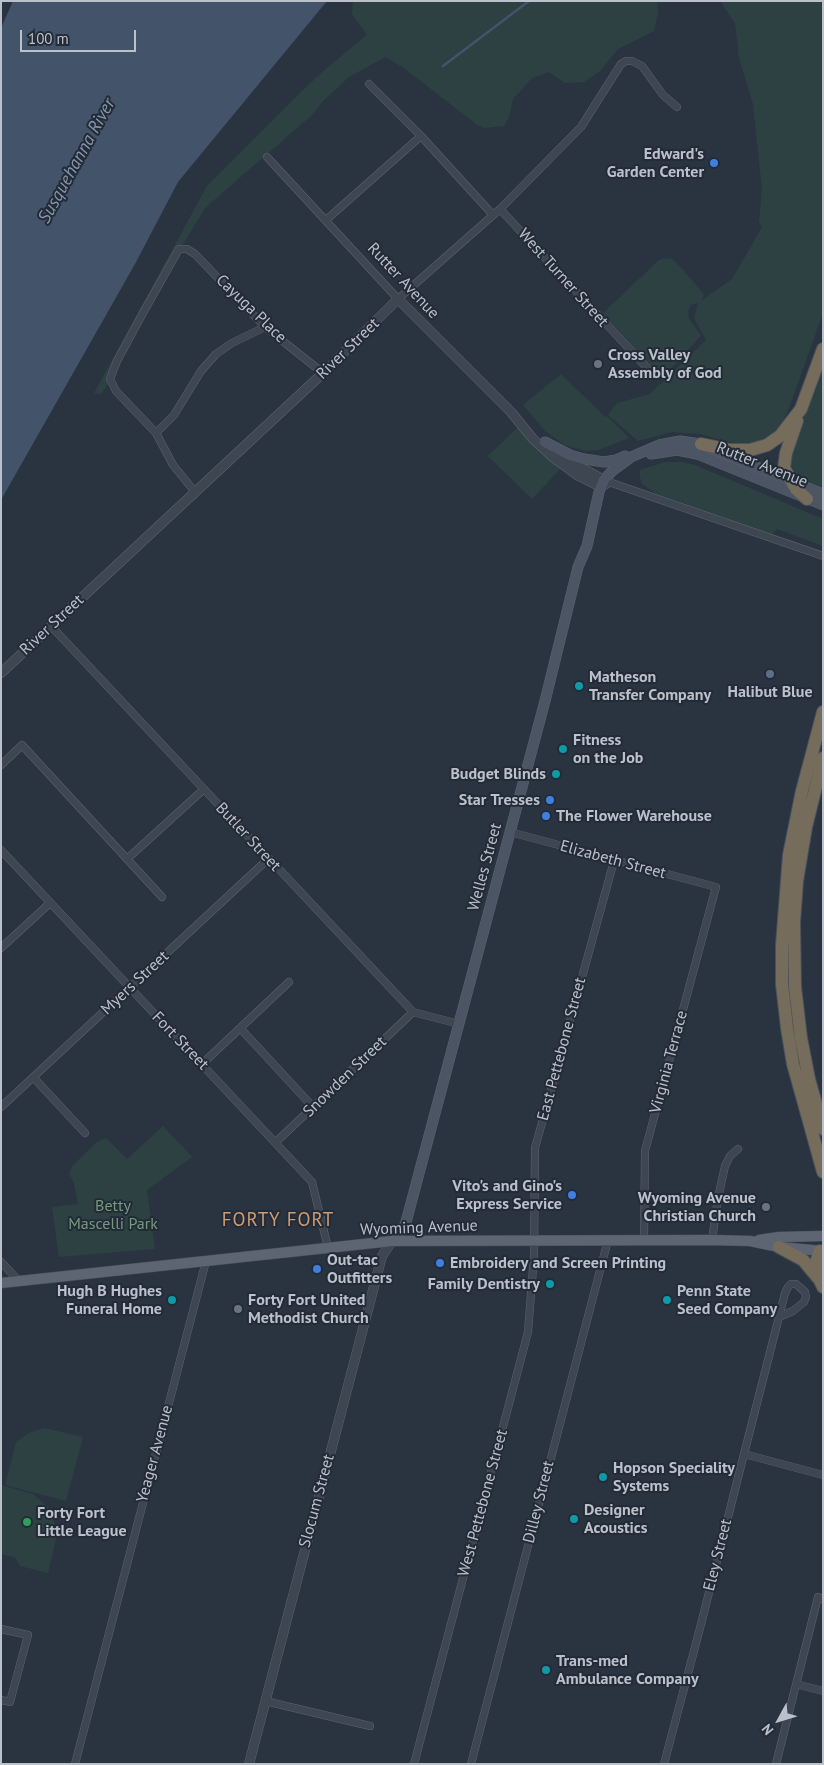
<!DOCTYPE html>
<html>
<head>
<meta charset="utf-8">
<style>
  body { margin:0 }
  #map { position:relative; width:824px; height:1765px; overflow:hidden; background:#2a3441; font-family:"PT Sans",sans-serif }
  canvas { display:block }
  .frame { position:absolute; inset:0; border:2px solid #bbc1cb; pointer-events:none }
  .north { position:absolute; left:754px; top:1695px; width:50px; height:50px; -webkit-text-stroke:4px #232b37; paint-order:stroke; rotate:231deg; font-size:14px; font-weight:700; line-height:20px; text-align:center; color:#bbc1cb }
  .north::after { content:''; display:block; margin:auto; width:18px; height:22px; background:#bbc1cb; clip-path:polygon(50% 0,100% 100%,50% 72%,0 100%) }
  .scale { position:absolute; left:20px; top:30px; width:116px; height:22px; box-sizing:border-box; border:2px solid #bbc1cb; border-top:0; padding-left:6px; font-size:15px; line-height:18px; white-space:nowrap; color:#bbc1cb; -webkit-text-stroke:4px #232b37; paint-order:stroke }
</style>
</head>
<body>
<div id="map">
<canvas width="824" height="1765"></canvas>
<div class="frame"></div>
<div class="north">N</div>
<div class="scale">100 m</div>
</div>
<script>
const context = document.querySelector('canvas').getContext('2d');
context.lineJoin = 'round';
function paint(path, color) { context.fillStyle = color; context.fill(path, 'evenodd'); }
const toPath = rows => new Path2D(rows.map(r => 'M' + r).join(''));
function stroke(path, color, width, dash) { context.strokeStyle = color; context.lineWidth = width; context.lineCap = dash ? 'butt' : 'round'; context.setLineDash(dash || []); context.stroke(path); }
function label(font, color, halo, rows, align = 'center') {
  context.font = font + ' "PT Sans",sans-serif'; context.lineWidth = 4; context.setLineDash([]); context.textBaseline = 'middle'; context.strokeStyle = halo; context.fillStyle = color; for (const [text, x, y, turn = 0] of rows) {
    context.save(); context.translate(x, y); context.rotate((+turn || 0) * Math.PI / 180); context.textAlign = isNaN(turn) ? turn : align; if (halo) context.strokeText(text, 0, 0); context.fillText(text, 0, 0); context.restore();
  }
}
const green = toPath([
  [353,1,657,1,658,13,654,31,618,49,600,71,584,82,565,83,549,72,532,78,513,99,509,117,504,126,485,128,476,124,404,68,385,57,349,77,324,100,313,114,205,208,173,261,110,372,106,388,100,394,94,393,207,186,305,88,328,67,367,35,352,14],
  [720,1,822,1,823,313,789,408,782,423,774,432,762,439,749,444,736,444,700,434,672,432,638,441,608,415,617,403,650,394,706,340,694,318,698,303,691,305,688,312,689,319,701,335,700,337,662,378,603,313,659,260,666,258,672,259,683,270,704,294,702,300,732,279,762,227,759,221,762,189,753,104,739,58,735,23],
  [823,367,823,488,802,479,793,471,791,458,800,420,813,397],
  [561,374,605,417,607,416,629,438,598,450,585,451,565,445,545,431,523,405],
  [518,427,560,469,532,499,488,456],
  [665,462,681,462,695,465,823,519,823,546,777,529,772,534,657,494,642,484,640,477,640,470],
  [163,1126,192,1157,147,1190,155,1249,59,1257,52,1207,78,1204,74,1183,69,1174,72,1166,97,1142,106,1138,127,1159],
  [44,1428,83,1437,66,1501,5,1485,16,1442,29,1433],
  [1,1485,33,1494,51,1510,57,1534,48,1573,20,1566,16,1558,1,1554]
]);
const water = toPath([
  [13,1,327,1,178,182,135,264,1,500,1,28]
]);
const stream = toPath([
  [443,66,529,1]
]);
const minor = toPath([
  [369,84,421,136,493,215],
  [267,157,398,299,500,209,581,127,621,64,626,61,632,61,642,66,663,95,677,107],
  [500,209,648,369],
  [326,220,421,136],
  [156,433,174,415,201,371,216,354,232,343,265,327],
  [606,481,823,556],
  [195,492,173,465,156,433,116,391,110,379,117,361,143,313,179,249,187,249,195,254,265,327,323,373],
  [51,626,413,1012,459,1024],
  [1,765,22,745,162,897],
  [510,832,716,887,645,1151,644,1240],
  [1,850,312,1182,328,1248],
  [127,859,204,789],
  [1,948,50,903],
  [240,1028,313,1107],
  [202,1064,289,982],
  [33,1077,85,1133],
  [1,1107,268,859],
  [276,1142,413,1012],
  [712,1240,718,1198,725,1166,730,1156,738,1149],
  [1,1262,19,1281],
  [744,1454,823,1475],
  [1,1629,28,1635,10,1702,1,1700],
  [796,1684,823,1691],
  [265,1701,370,1726],
  [75,1764,206,1261],
  [414,1764,528,1332,534,1255,535,1148,614,861],
  [471,1764,608,1240],
  [664,1764,699,1632,744,1454,779,1317,785,1293,788,1287,791,1284,796,1284,805,1292,806,1297,804,1302,793,1311,779,1317],
  [776,1764,818,1597,823,1599]
]);
const tertiary = toPath([
  [557,452,574,464,604,480],
  [1,673,323,373,398,299,511,412,533,439,554,458,577,475,601,487,609,482],
  [249,1764,382,1256,392,1241]
]);
const secondary = toPath([
  [545,442,570,455,584,459,604,462,616,460,625,456],
  [651,454,677,450,697,454,823,505],
  [392,1241,402,1231,406,1222,545,701,578,567,587,546,599,492,604,480,612,471,631,457,659,445,680,441,701,444,823,494]
]);
const primary = toPath([
  [759,1240,779,1237,823,1236],
  [1,1283,392,1241,712,1240,750,1241,779,1247,823,1251]
]);
const motorway = toPath([
  [797,421,786,453,784,468,796,489,807,499],
  [701,444,730,450,750,450,767,445,780,436,801,409,823,349],
  [823,712,802,791,789,855,782,945,782,984,787,1028,793,1064,823,1172],
  [823,758,806,827,797,881,794,922,795,987,801,1038,809,1079,823,1129],
  [779,1247,803,1260,818,1278],
  [820,1251,816,1262,816,1272,823,1287]
]);
const markers = [
  [714,163,5,"#3f7fe0"],
  [598,364,5,"#6b7280"],
  [770,674,5,"#5c6f8a"],
  [579,686,5,"#0f9aa8"],
  [563,749,5,"#0f9aa8"],
  [556,774,5,"#0f9aa8"],
  [550,800,5,"#3f7fe0"],
  [546,816,5,"#3f7fe0"],
  [572,1195,5,"#3f7fe0"],
  [766,1207,5,"#6b7280"],
  [440,1263,5,"#3f7fe0"],
  [317,1269,5,"#3f7fe0"],
  [550,1284,5,"#0f9aa8"],
  [172,1300,5,"#0f9aa8"],
  [667,1300,5,"#0f9aa8"],
  [238,1309,5,"#6b7280"],
  [603,1477,5,"#0f9aa8"],
  [574,1519,5,"#0f9aa8"],
  [27,1522,5,"#2e9e5b"],
  [546,1670,5,"#0f9aa8"]
];
const poiNames = [
  ["Edward's",704,154,"right"],
  ["Garden Center",704,172,"right"],
  ["Cross Valley",608,355],
  ["Assembly of God",608,373],
  ["Matheson",589,677],
  ["Transfer Company",589,695],
  ["Halibut Blue",770,692,"center"],
  ["Fitness",573,740],
  ["on the Job",573,758],
  ["Budget Blinds",546,774,"right"],
  ["Star Tresses",540,800,"right"],
  ["The Flower Warehouse",556,816],
  ["Vito's and Gino's",562,1186,"right"],
  ["Express Service",562,1204,"right"],
  ["Wyoming Avenue",756,1198,"right"],
  ["Christian Church",756,1216,"right"],
  ["Out-tac",327,1260],
  ["Outfitters",327,1278],
  ["Embroidery and Screen Printing",450,1263],
  ["Family Dentistry",540,1284,"right"],
  ["Hugh B Hughes",162,1291,"right"],
  ["Funeral Home",162,1309,"right"],
  ["Penn State",677,1291],
  ["Seed Company",677,1309],
  ["Forty Fort United",248,1300],
  ["Methodist Church",248,1318],
  ["Hopson Speciality",613,1468],
  ["Systems",613,1486],
  ["Designer",584,1510],
  ["Acoustics",584,1528],
  ["Forty Fort",37,1513],
  ["Little League",37,1531],
  ["Trans-med",556,1661],
  ["Ambulance Company",556,1679]
];
const streetNames = [
  ["West Turner Street",563,278,48],
  ["Rutter Avenue",403,281,47],
  ["Cayuga Place",251,309,44],
  ["River Street",348,349,-44],
  ["Rutter Avenue",762,465,22],
  ["River Street",52,625,-43],
  ["Butler Street",248,837,47],
  ["Elizabeth Street",613,860,15],
  ["Welles Street",485,867,-75],
  ["Myers Street",135,983,-43],
  ["Fort Street",180,1041,46],
  ["East Pettebone Street",562,1049,-75],
  ["Virginia Terrace",669,1062,-75],
  ["Snowden Street",345,1077,-44],
  ["Wyoming Avenue",419,1228,-2],
  ["Yeager Avenue",155,1454,-75],
  ["Slocum Street",317,1501,-75],
  ["Dilley Street",539,1502,-76],
  ["West Pettebone Street",483,1503,-75],
  ["Eley Street",718,1555,-76]
];
const parkNames = [
  ["Betty",113,1206],
  ["Mascelli Park",113,1224]
];
const waterNames = [
  ["Susquehanna River",77,161,-61]
];
const quarterNames = [
  ["FORTY FORT",278,1221]
];
paint(green, '#2d4143');
paint(water, '#43536a');
stroke(stream, '#43536a', 2.5);
stroke(minor, '#5c646f', 8);
stroke(tertiary, '#5c646f', 10);
stroke(secondary, '#5c646f', 11);
stroke(primary, '#484f5b', 11);
stroke(motorway, '#49515c', 14);
stroke(minor, '#3e4651', 7);
stroke(tertiary, '#3e4651', 9);
stroke(secondary, '#4c5564', 10);
stroke(primary, '#5c6571', 10);
stroke(motorway, '#766c5c', 12);
for (const [x, y, r, color] of markers) { const dot = new Path2D(); dot.arc(x, y, r, 0, 2 * Math.PI); context.fillStyle = color; context.fill(dot); stroke(dot, '#232b37', 2); }
label('bold 16px', '#bbc1cb', '#232b37', poiNames, 'left');
label('16px', '#bbc1cb', '#232b37', streetNames);
label('16px', '#759a7e', '#232b37', parkNames);
label('italic 18px', '#8697af', '#232b37', waterNames);
context.letterSpacing = '1px';
label('19px', '#cd9c74', '#232b37', quarterNames);
context.letterSpacing = '0px';
</script>
</body>
</html>
